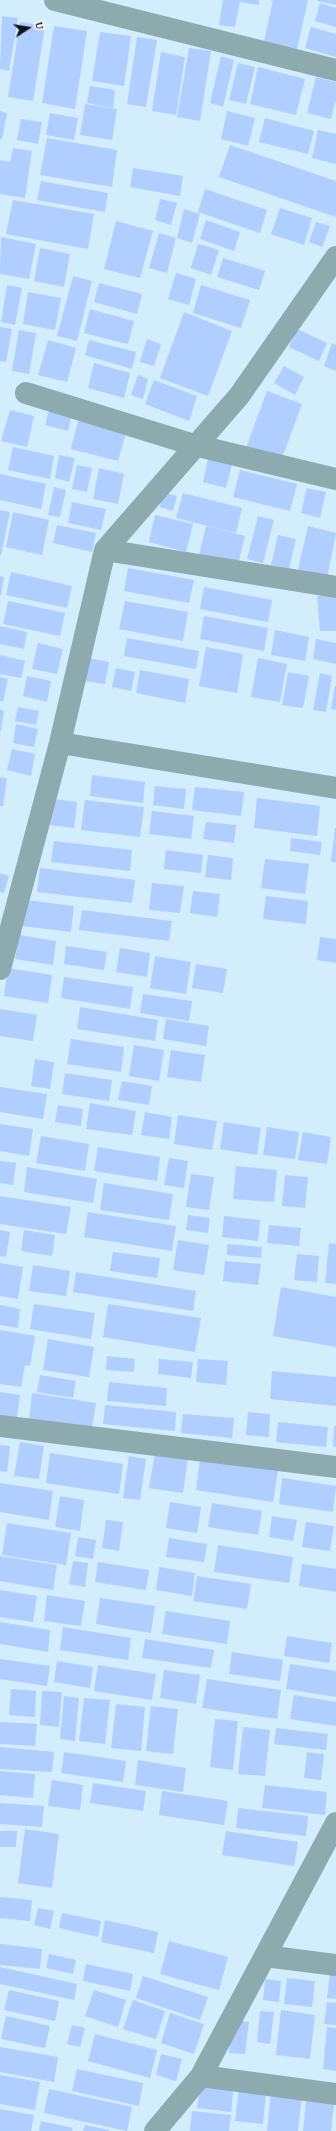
<!DOCTYPE html>
<html>
<head>
<meta charset="utf-8">
<style>
  body { margin:0 }
  #map { position:relative; width:336px; height:2131px; overflow:hidden; background:#d2edfc; font-family:"Crimson Pro",serif }
  canvas { display:block }
  .north { position:absolute; left:8px; top:8px; width:40px; height:40px; -webkit-text-stroke:3px #fff; paint-order:stroke; rotate:78deg; font-size:11px; font-weight:700; line-height:16px; text-align:center; color:#0a1419 }
  .north::after { content:''; display:block; margin:auto; width:14px; height:18px; background:#0a1419; clip-path:polygon(50% 0,100% 100%,50% 72%,0 100%) }
</style>
</head>
<body>
<div id="map">
<canvas width="336" height="2131"></canvas>
<div class="north">U</div>
</div>
<script>
const context = document.querySelector('canvas').getContext('2d');
context.lineJoin = 'round';
function paint(path, color) { context.fillStyle = color; context.fill(path, 'evenodd'); }
const toPath = rows => new Path2D(rows.map(r => 'M' + r).join(''));
function stroke(path, color, width, dash) { context.strokeStyle = color; context.lineWidth = width; context.lineCap = dash ? 'butt' : 'round'; context.setLineDash(dash || []); context.stroke(path); }
const building = toPath([
  [223,0,259,0,259,5,240,2,235,27,219,25],
  [273,0,308,0,297,49,264,42],
  [336,0,336,5,317,1,317,0],
  [320,3,336,8,336,27,315,21],
  [2,16,18,18,9,71,0,69],
  [20,22,45,26,33,101,8,97],
  [54,26,87,31,75,109,42,103],
  [311,27,336,34,336,57,305,48],
  [100,32,131,36,124,86,92,81],
  [137,37,157,40,146,107,127,104],
  [189,48,211,51,200,121,177,117],
  [161,52,185,57,176,115,152,111],
  [221,56,234,60,223,107,210,103],
  [238,63,255,67,246,104,229,100],
  [258,67,305,79,296,115,250,104],
  [316,77,336,82,336,99,331,119,307,113],
  [90,86,115,90,113,108,87,103],
  [85,104,117,109,112,140,80,135],
  [0,111,7,113,2,139,0,139],
  [227,111,255,118,248,146,221,139],
  [50,113,78,118,74,140,46,135],
  [265,118,314,131,308,154,259,142],
  [21,119,42,122,38,144,17,140],
  [318,130,336,134,336,164,312,158],
  [47,138,117,150,112,187,40,175],
  [230,145,336,181,336,217,219,177],
  [13,148,32,151,25,198,0,194,0,160,10,162],
  [133,168,183,176,180,196,130,187],
  [41,181,108,193,105,212,37,200],
  [205,189,267,210,260,233,198,212],
  [160,199,177,203,171,225,155,220],
  [13,200,94,214,88,249,6,234],
  [280,208,312,218,304,245,271,234],
  [184,209,200,214,192,243,177,238],
  [206,220,240,232,234,251,200,239],
  [116,221,153,231,140,278,104,269],
  [316,222,330,226,322,247,309,242],
  [159,233,176,238,167,273,149,268],
  [1,237,36,244,29,279,0,274],
  [198,244,219,250,211,275,191,268],
  [40,248,70,254,64,287,34,281],
  [223,258,265,271,259,290,217,277],
  [176,273,196,279,189,305,168,299],
  [73,276,92,281,77,341,57,336],
  [99,283,142,294,137,314,94,302],
  [7,285,22,288,15,325,1,322],
  [201,285,250,300,241,328,193,313],
  [28,292,61,298,55,330,23,324],
  [90,309,134,321,128,344,84,333],
  [184,312,232,331,208,396,160,378],
  [0,327,12,329,6,362,0,361],
  [297,329,327,343,319,361,289,347],
  [19,330,36,333,29,374,12,371],
  [147,339,161,344,154,366,140,362],
  [48,340,76,348,67,382,38,375],
  [89,340,136,352,132,369,85,355],
  [332,343,336,345,336,371,324,366],
  [94,363,130,373,124,398,88,388],
  [284,366,304,377,295,395,274,383],
  [138,375,148,379,143,399,131,395],
  [154,380,197,396,189,421,145,404],
  [267,391,302,404,281,461,246,448],
  [51,403,73,409,68,431,45,425],
  [10,410,34,416,27,447,1,441],
  [80,413,128,426,118,461,71,449],
  [13,447,54,456,50,479,8,470],
  [59,455,75,458,69,482,55,478],
  [208,458,232,464,226,488,203,482],
  [77,465,92,468,87,492,72,489],
  [99,468,124,474,118,504,93,499],
  [240,470,297,484,290,511,233,497],
  [0,474,46,484,41,509,0,500],
  [54,487,66,490,60,517,48,515],
  [307,488,326,492,320,518,301,513],
  [163,492,177,496,173,511,160,507],
  [183,493,242,508,236,533,176,518],
  [72,502,106,509,101,530,68,523],
  [0,510,10,512,1,555,0,555],
  [13,512,49,520,42,555,6,547],
  [155,515,193,524,186,552,149,542],
  [258,516,274,520,263,563,247,559],
  [57,525,96,533,92,552,53,543],
  [206,526,245,536,237,569,198,559],
  [308,526,336,533,327,578,298,570],
  [278,535,296,539,289,569,271,565],
  [128,568,194,580,189,603,124,591],
  [11,572,72,586,67,608,6,595],
  [0,576,4,577,1,595,0,595],
  [204,587,272,600,268,622,200,609],
  [336,594,336,631,320,631,317,596],
  [8,601,65,613,60,636,3,624],
  [125,601,188,612,183,641,119,629],
  [204,616,268,628,264,651,200,639],
  [0,626,27,632,24,649,0,644],
  [275,630,309,637,305,661,271,655],
  [127,638,199,651,196,669,124,656],
  [316,639,336,643,336,664,313,659],
  [38,643,63,649,57,674,32,669],
  [206,647,243,654,237,693,199,686],
  [0,655,25,661,21,678,0,674],
  [88,658,109,662,105,684,84,681],
  [258,658,287,664,280,702,251,697],
  [116,668,135,672,131,691,112,687],
  [140,670,189,679,185,703,136,693],
  [288,672,309,676,303,708,282,705],
  [320,673,332,676,326,712,313,710],
  [27,676,51,681,47,702,23,696],
  [0,677,8,679,3,702,0,701],
  [335,686,336,686,336,710,331,709],
  [18,707,39,711,36,725,15,721],
  [0,710,4,711,1,731,0,731],
  [16,724,38,729,34,747,13,743],
  [12,749,35,754,31,776,7,770],
  [92,775,145,782,143,803,90,796],
  [0,777,7,778,3,806,0,806],
  [155,786,186,789,184,809,153,805],
  [195,787,244,792,241,816,192,810],
  [257,798,320,806,317,836,254,828],
  [53,799,77,802,74,828,50,825],
  [85,800,144,807,140,837,81,830],
  [152,811,194,816,191,839,149,834],
  [206,822,236,825,234,843,203,839],
  [335,828,336,828,336,862,331,862],
  [291,838,322,842,320,855,290,851],
  [54,841,132,850,130,871,51,862],
  [166,850,203,855,201,873,164,869],
  [208,855,233,858,231,880,205,877],
  [265,859,309,864,305,894,261,888],
  [40,868,135,880,132,903,37,892],
  [0,873,9,876,4,893,0,892],
  [152,883,184,886,180,913,149,910],
  [193,891,220,894,217,917,190,913],
  [266,896,308,901,306,924,263,919],
  [26,900,74,906,71,932,22,926],
  [82,910,172,921,169,941,79,930],
  [19,935,56,941,53,965,15,959],
  [320,937,336,939,336,963,317,960],
  [66,946,107,952,104,970,64,964],
  [120,948,150,953,147,977,116,972],
  [155,956,191,962,186,994,150,988],
  [196,964,227,969,223,993,192,988],
  [8,968,52,975,48,1003,4,996],
  [64,977,133,987,130,1009,61,998],
  [143,994,192,1001,189,1021,140,1013],
  [80,1007,158,1020,155,1041,77,1029],
  [0,1009,37,1015,33,1041,0,1036],
  [166,1019,209,1026,206,1046,163,1039],
  [71,1039,124,1047,121,1072,67,1064],
  [134,1045,164,1050,159,1081,129,1076],
  [171,1050,205,1055,201,1082,167,1077],
  [35,1059,54,1062,50,1089,31,1086],
  [65,1073,112,1080,109,1101,62,1094],
  [122,1081,152,1086,149,1105,118,1100],
  [0,1087,47,1094,43,1119,0,1112],
  [90,1103,136,1111,132,1135,86,1129],
  [58,1105,83,1109,81,1126,55,1122],
  [145,1112,172,1117,169,1139,141,1135],
  [178,1115,217,1121,212,1150,174,1144],
  [224,1122,261,1128,257,1155,220,1149],
  [0,1124,33,1129,29,1156,0,1151],
  [267,1127,299,1132,295,1159,263,1155],
  [303,1132,331,1137,327,1164,298,1160],
  [41,1136,89,1144,85,1171,36,1163],
  [98,1147,160,1157,157,1181,94,1171],
  [169,1158,188,1161,184,1188,164,1185],
  [0,1161,16,1163,13,1185,0,1183],
  [236,1166,277,1170,274,1202,233,1199],
  [27,1167,97,1179,93,1203,24,1192],
  [191,1174,214,1177,209,1210,186,1207],
  [285,1175,308,1177,305,1208,282,1206],
  [104,1183,173,1194,169,1220,100,1210],
  [0,1196,71,1207,66,1234,0,1224],
  [88,1212,176,1226,172,1251,84,1237],
  [188,1215,210,1218,208,1233,186,1230],
  [224,1216,260,1220,258,1241,222,1237],
  [269,1225,301,1228,299,1246,267,1243],
  [0,1230,10,1232,6,1257,0,1256],
  [24,1230,55,1235,52,1256,21,1251],
  [178,1240,209,1245,204,1275,173,1270],
  [329,1243,336,1244,336,1284,325,1283],
  [227,1244,262,1247,261,1258,227,1255],
  [113,1252,160,1258,157,1278,110,1271],
  [297,1254,319,1256,317,1282,294,1280],
  [225,1261,261,1264,258,1285,223,1281],
  [0,1263,23,1267,18,1299,0,1296],
  [33,1265,70,1271,66,1296,29,1291],
  [76,1272,196,1291,193,1311,73,1292],
  [281,1287,336,1297,336,1347,273,1336],
  [34,1304,95,1313,91,1339,30,1329],
  [108,1304,201,1318,195,1352,103,1337],
  [0,1305,20,1309,18,1328,0,1325],
  [0,1330,35,1336,30,1366,25,1365,21,1387,0,1384],
  [48,1339,94,1347,89,1377,43,1370],
  [107,1356,135,1359,134,1372,106,1370],
  [159,1359,193,1362,191,1378,158,1374],
  [198,1359,228,1361,226,1385,196,1382],
  [272,1371,336,1377,336,1406,270,1399],
  [40,1375,76,1381,73,1398,37,1392],
  [109,1382,167,1388,166,1406,107,1401],
  [0,1392,20,1395,17,1418,0,1415],
  [32,1393,96,1403,92,1429,29,1420],
  [105,1405,176,1412,175,1431,103,1424],
  [248,1412,270,1414,269,1437,246,1435],
  [183,1414,234,1418,232,1438,181,1433],
  [278,1422,328,1427,326,1447,276,1442],
  [334,1426,336,1426,336,1447,333,1446],
  [20,1442,44,1446,39,1479,14,1476],
  [0,1445,10,1446,7,1472,0,1471],
  [155,1452,188,1457,183,1493,149,1488],
  [50,1453,123,1464,119,1494,46,1483],
  [129,1456,146,1459,140,1500,123,1498],
  [200,1459,278,1471,273,1502,196,1490],
  [282,1478,336,1486,333,1512,279,1504],
  [0,1483,53,1491,49,1520,0,1512],
  [60,1496,84,1500,80,1531,55,1527],
  [170,1502,201,1507,197,1533,166,1528],
  [212,1503,262,1511,258,1535,208,1527],
  [272,1516,297,1520,293,1541,269,1537],
  [106,1520,123,1522,119,1551,102,1548],
  [306,1522,334,1526,330,1551,302,1547],
  [7,1523,71,1533,66,1565,2,1555],
  [78,1537,96,1540,93,1559,75,1556],
  [169,1538,207,1544,204,1562,166,1557],
  [218,1545,293,1557,289,1583,214,1572],
  [0,1556,57,1565,53,1590,0,1581],
  [73,1561,88,1563,85,1587,69,1584],
  [98,1562,149,1570,146,1590,95,1582],
  [302,1564,336,1569,336,1592,299,1586],
  [159,1567,195,1573,192,1596,156,1590],
  [197,1576,251,1584,247,1609,193,1601],
  [0,1590,37,1596,33,1622,0,1617],
  [47,1595,85,1601,81,1626,44,1621],
  [100,1598,155,1606,151,1633,96,1624],
  [166,1611,230,1621,227,1644,162,1634],
  [0,1622,50,1630,48,1652,0,1644],
  [63,1627,131,1638,128,1660,60,1650],
  [287,1636,332,1643,329,1663,284,1656],
  [145,1639,214,1650,211,1668,142,1658],
  [232,1652,283,1660,280,1681,229,1674],
  [0,1659,50,1666,47,1686,0,1679],
  [57,1661,93,1667,90,1688,54,1682],
  [290,1664,336,1671,336,1697,286,1689],
  [98,1665,156,1674,152,1700,94,1691],
  [164,1670,200,1675,196,1704,160,1698],
  [207,1679,281,1690,277,1719,202,1708],
  [11,1689,36,1691,35,1717,9,1715],
  [42,1691,62,1692,59,1727,40,1725],
  [294,1695,336,1702,336,1726,290,1719],
  [64,1696,79,1698,75,1741,60,1739],
  [84,1698,110,1700,105,1744,79,1741],
  [116,1704,145,1707,141,1751,111,1748],
  [151,1706,178,1709,173,1754,146,1751],
  [215,1719,238,1721,233,1770,210,1767],
  [0,1722,37,1724,35,1746,0,1744],
  [243,1727,270,1730,265,1776,238,1774],
  [276,1728,328,1734,326,1750,274,1744],
  [0,1747,54,1752,52,1772,0,1769],
  [64,1752,126,1761,123,1782,61,1773],
  [307,1752,324,1754,321,1780,304,1778],
  [138,1760,186,1768,183,1792,135,1785],
  [0,1771,35,1774,33,1798,0,1795],
  [52,1780,83,1785,80,1810,48,1806],
  [93,1783,146,1791,143,1811,90,1803],
  [265,1785,327,1792,325,1815,262,1808],
  [162,1791,228,1801,224,1825,159,1815],
  [0,1803,44,1806,42,1827,0,1824],
  [238,1808,308,1816,306,1836,236,1828],
  [25,1829,59,1834,52,1888,18,1883],
  [0,1831,17,1831,16,1847,0,1847],
  [226,1831,298,1842,294,1866,222,1855],
  [0,1897,32,1900,30,1921,0,1918],
  [38,1908,54,1911,50,1929,34,1925],
  [62,1913,101,1921,98,1937,59,1928],
  [105,1920,158,1932,154,1953,101,1942],
  [169,1941,228,1957,219,1990,160,1974],
  [0,1944,42,1949,40,1969,0,1965],
  [49,1954,76,1960,73,1974,46,1968],
  [86,1964,133,1974,130,1991,83,1981],
  [0,1967,77,1984,74,2000,0,1984],
  [330,1972,336,1973,336,1999,327,1998],
  [143,1976,208,1997,200,2020,136,1998],
  [287,1978,315,1981,312,2007,284,2004],
  [265,1979,281,1981,279,2002,263,2000],
  [9,1990,59,2001,55,2021,4,2010],
  [94,1990,126,2000,118,2027,85,2016],
  [133,2000,165,2011,156,2039,123,2029],
  [327,2002,336,2003,336,2025,324,2024],
  [281,2010,315,2015,310,2059,276,2055],
  [260,2011,274,2012,270,2044,257,2042],
  [170,2013,204,2024,194,2054,161,2043],
  [6,2016,50,2026,45,2048,1,2039],
  [232,2020,249,2022,245,2054,229,2053],
  [72,2025,85,2028,80,2047,67,2044],
  [327,2027,336,2028,336,2071,323,2069],
  [95,2034,157,2050,150,2078,88,2061],
  [0,2047,58,2057,54,2082,0,2072],
  [161,2054,182,2059,176,2081,156,2075],
  [77,2069,143,2083,139,2106,72,2091],
  [0,2075,40,2082,35,2110,0,2104],
  [201,2080,234,2084,231,2112,197,2108],
  [239,2088,266,2092,263,2124,235,2121],
  [49,2089,132,2107,127,2131,44,2113],
  [271,2093,302,2096,298,2131,267,2131],
  [306,2101,334,2104,331,2131,303,2131],
  [0,2109,34,2115,31,2131,0,2131],
  [192,2111,231,2115,229,2131,190,2131],
  [41,2121,73,2128,72,2131,39,2131],
  [85,2125,109,2130,109,2131,83,2131]
]);
const minor = toPath([
  [55,0,336,70],
  [26,393,194,445,336,479],
  [105,550,336,587],
  [60,743,336,788],
  [0,969,60,743,105,550,239,396,336,257],
  [0,1426,336,1467],
  [265,1956,336,1965],
  [201,2076,336,2094],
  [155,2131,201,2076,336,1823]
]);
paint(building, '#b0ceff');
stroke(minor, '#8dabaf', 22);
</script>
</body>
</html>
